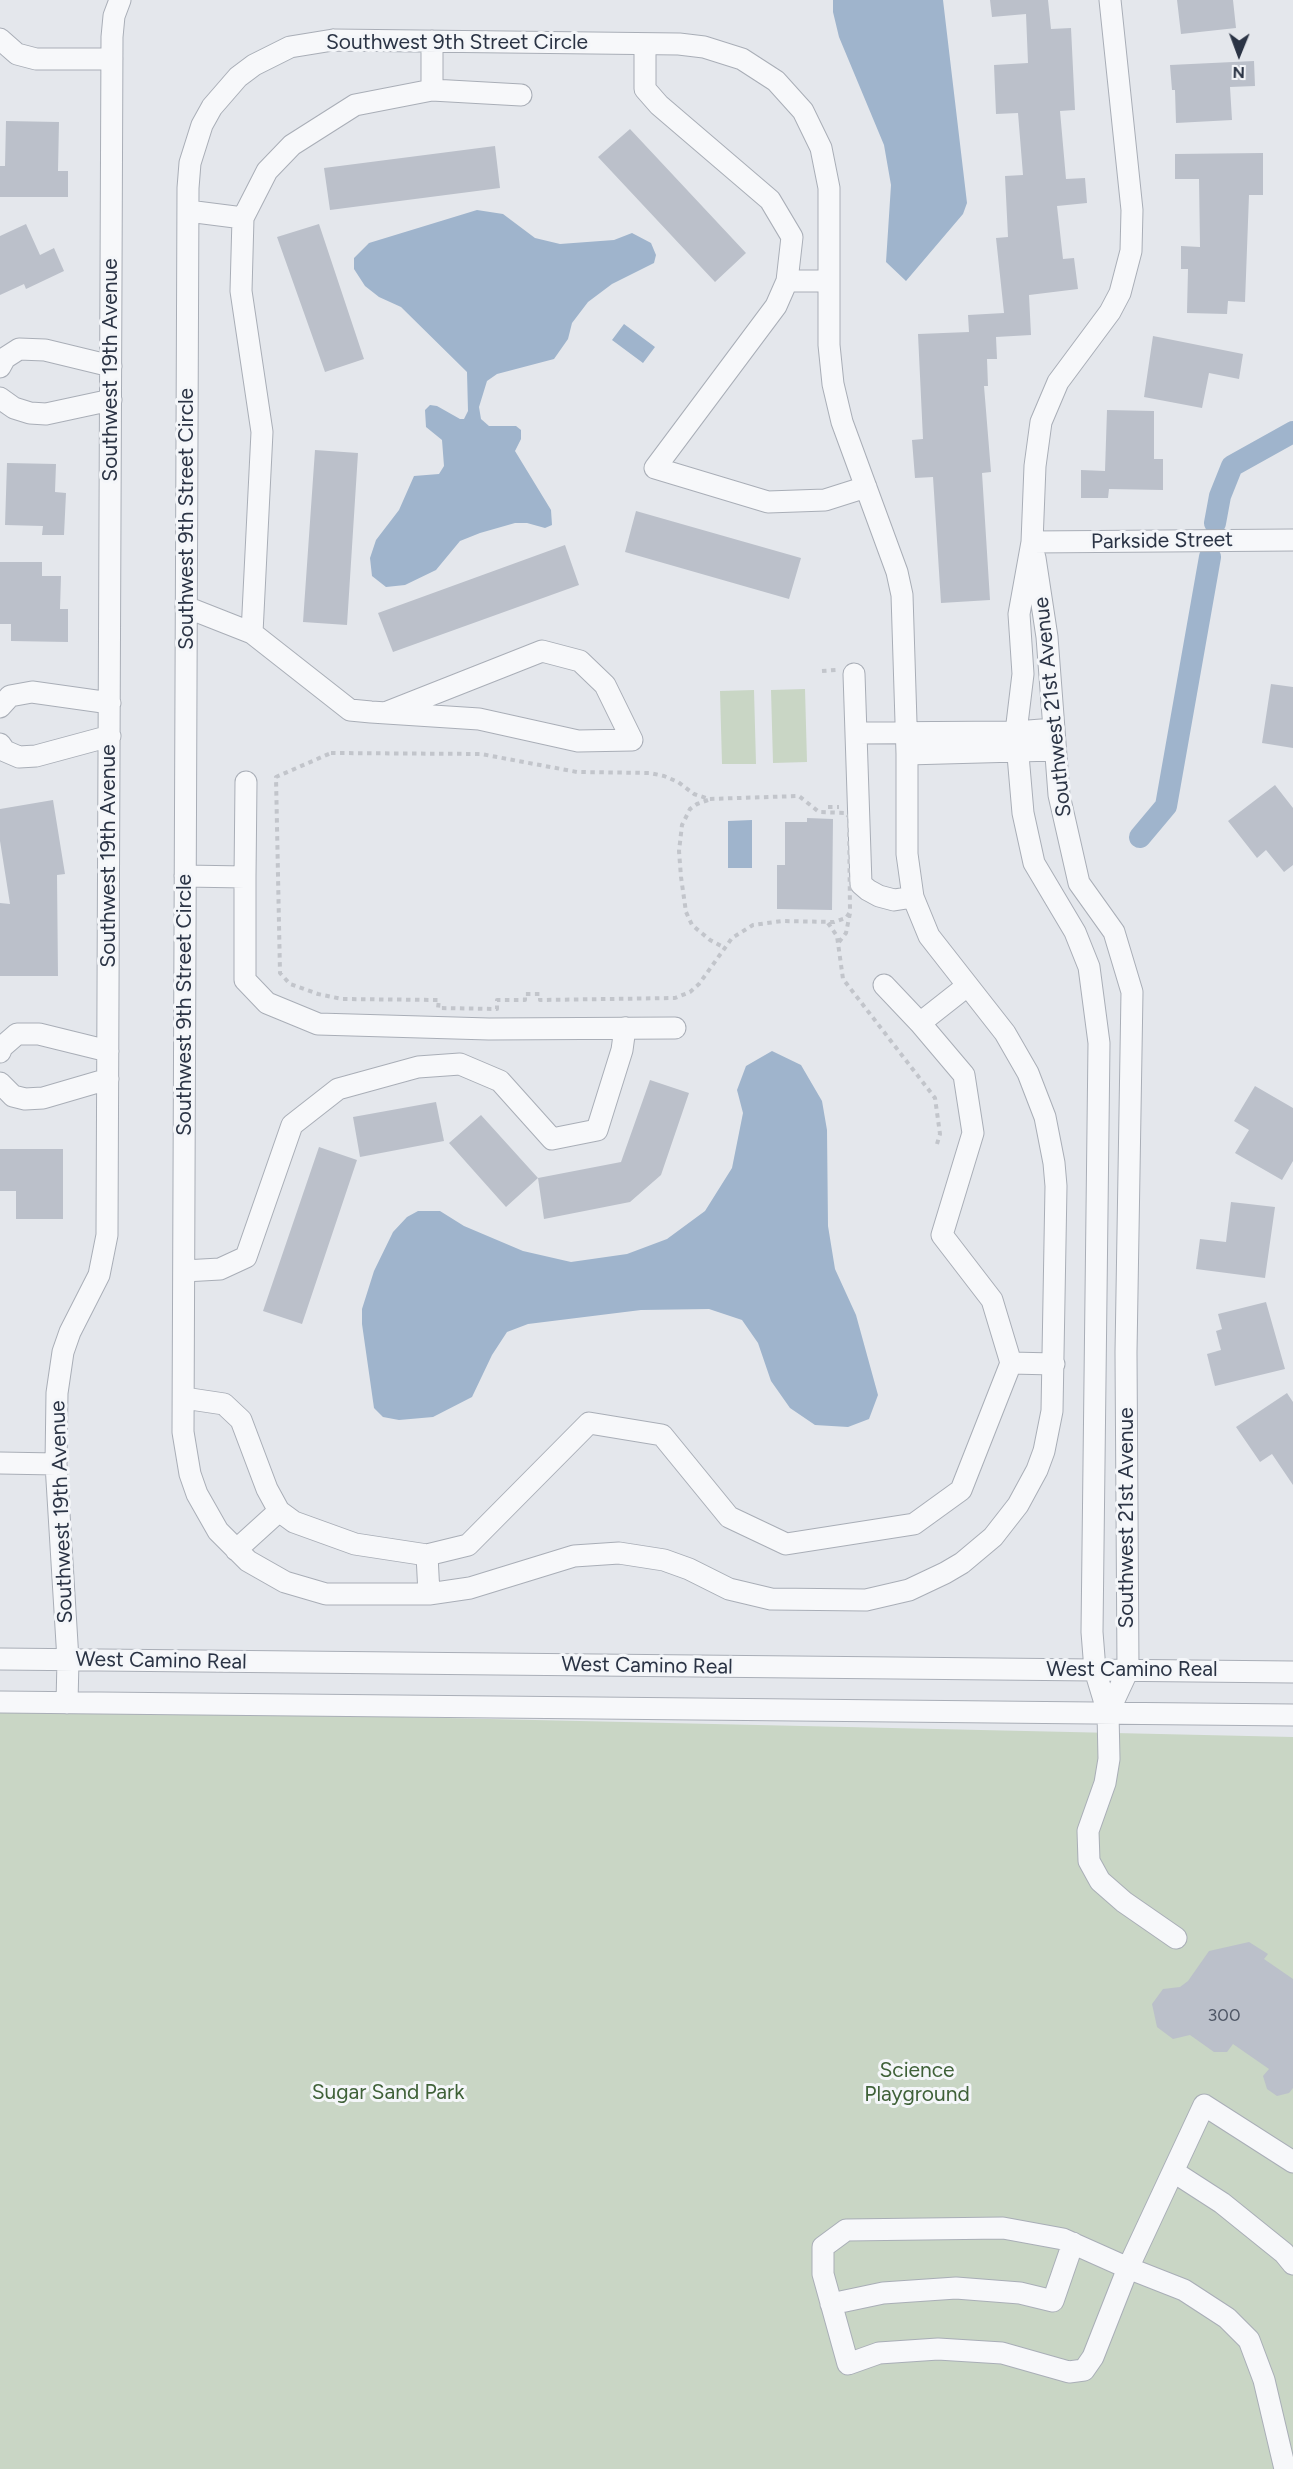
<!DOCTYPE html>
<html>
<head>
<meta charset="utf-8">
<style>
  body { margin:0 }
  #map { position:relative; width:1293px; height:2469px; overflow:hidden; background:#e4e7ec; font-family:Figtree,sans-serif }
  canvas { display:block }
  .north { position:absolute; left:1209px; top:24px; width:60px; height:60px; -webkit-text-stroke:4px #f4f6f9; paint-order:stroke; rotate:181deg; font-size:16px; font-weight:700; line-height:24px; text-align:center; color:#2b3445 }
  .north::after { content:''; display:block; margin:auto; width:21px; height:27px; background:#2b3445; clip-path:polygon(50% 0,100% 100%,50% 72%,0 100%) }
</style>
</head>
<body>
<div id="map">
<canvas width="1293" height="2469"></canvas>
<div class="north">N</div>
</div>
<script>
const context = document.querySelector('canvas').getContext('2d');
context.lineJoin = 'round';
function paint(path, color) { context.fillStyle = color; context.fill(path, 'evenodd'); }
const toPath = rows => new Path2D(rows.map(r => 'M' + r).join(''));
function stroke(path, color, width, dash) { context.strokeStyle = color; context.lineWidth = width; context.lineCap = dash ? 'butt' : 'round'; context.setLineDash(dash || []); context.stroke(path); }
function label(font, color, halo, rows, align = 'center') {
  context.font = font + ' Figtree,sans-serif'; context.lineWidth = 6; context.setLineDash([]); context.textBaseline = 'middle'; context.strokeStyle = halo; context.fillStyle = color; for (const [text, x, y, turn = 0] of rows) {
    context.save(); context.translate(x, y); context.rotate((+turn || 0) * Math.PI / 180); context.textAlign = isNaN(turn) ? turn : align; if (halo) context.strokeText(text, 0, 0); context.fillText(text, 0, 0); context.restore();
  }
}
const green = toPath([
  [805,689,807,762,773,763,771,690],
  [754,690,756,764,722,764,720,691],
  [0,1708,1293,1737,1293,2469,0,2469]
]);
const water = toPath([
  [833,0,943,0,967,203,963,214,906,281,886,262,891,185,884,145,839,37,833,12],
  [477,210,503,214,535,238,560,244,614,240,632,233,651,243,656,255,654,263,612,284,588,302,572,323,568,339,554,359,497,374,487,381,479,407,481,419,489,426,516,426,521,430,521,439,515,451,551,510,552,525,545,528,527,523,515,523,480,533,460,541,436,570,405,585,386,587,372,576,370,558,376,540,399,510,414,476,439,474,444,466,442,440,426,427,425,410,430,405,437,406,460,419,464,419,468,411,467,372,401,307,379,297,365,286,354,269,354,258,369,243],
  [624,324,655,347,643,363,612,340],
  [752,820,752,868,728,868,728,821],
  [772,1051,801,1065,822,1101,827,1130,828,1226,835,1269,856,1315,878,1395,869,1419,848,1427,815,1425,790,1408,771,1381,758,1343,742,1320,709,1309,641,1310,528,1324,507,1332,492,1355,472,1397,433,1417,399,1420,383,1417,374,1408,362,1324,362,1309,374,1271,393,1232,407,1217,418,1211,440,1211,464,1226,523,1251,571,1262,627,1254,667,1239,705,1211,732,1168,743,1113,737,1090,746,1066]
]);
const canal = toPath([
  [1215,523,1220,496,1232,466,1293,432],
  [1140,837,1166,806,1210,557]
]);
const building = toPath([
  [990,0,1048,0,1051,29,1071,28,1075,110,1060,111,1066,179,1085,178,1087,203,1057,206,1063,259,1074,258,1078,289,1029,295,1031,335,996,337,997,359,987,359,988,386,984,386,991,472,982,473,990,600,941,603,933,477,915,478,912,440,923,439,918,334,969,332,968,315,1004,313,996,238,1008,237,1005,176,1023,175,1018,113,996,114,994,65,1028,63,1026,14,992,17],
  [1177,0,1233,0,1236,28,1181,34],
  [1254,61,1255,86,1230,87,1232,120,1176,123,1175,90,1172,90,1170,65],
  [6,121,59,122,58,171,68,171,68,197,0,197,0,166,5,166],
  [630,129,746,253,715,282,598,157],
  [495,146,500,188,330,210,324,168],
  [1263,153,1263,195,1249,195,1245,302,1228,301,1227,314,1187,313,1188,269,1181,269,1181,246,1200,247,1199,179,1175,179,1175,154],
  [26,224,40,255,54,248,64,271,26,289,24,284,0,295,0,236],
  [319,224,364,359,325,372,277,237],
  [1153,336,1243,354,1239,379,1209,373,1202,408,1144,397],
  [1107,410,1154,411,1154,459,1163,459,1163,490,1109,489,1108,498,1081,498,1081,470,1105,471],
  [315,450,358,453,347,625,303,622],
  [7,463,56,464,55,492,66,493,64,535,42,535,43,526,5,525],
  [636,511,801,558,789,599,625,552],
  [565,545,579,585,393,652,378,613],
  [0,562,42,562,42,576,61,576,60,609,68,609,68,642,11,641,11,624,0,624],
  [1271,684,1293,687,1293,748,1262,743],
  [1275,785,1293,808,1293,865,1284,872,1266,850,1257,858,1228,821],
  [53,800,65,874,57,875,58,976,0,976,0,903,10,904,0,841,0,809],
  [807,818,833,819,832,910,777,909,777,865,785,865,785,822,807,822],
  [650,1080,689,1093,661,1175,630,1202,544,1219,538,1178,621,1162],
  [1255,1086,1293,1108,1293,1161,1282,1180,1235,1153,1249,1130,1234,1121],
  [436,1102,444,1141,360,1157,353,1117],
  [481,1115,538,1178,506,1207,449,1143],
  [319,1147,357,1160,302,1324,263,1311],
  [0,1149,63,1149,63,1219,16,1219,16,1191,0,1191],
  [1231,1202,1275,1207,1265,1278,1196,1269,1200,1239,1226,1242],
  [1266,1302,1285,1369,1215,1386,1207,1354,1221,1350,1216,1331,1222,1329,1218,1314],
  [1287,1393,1293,1402,1293,1485,1272,1454,1260,1462,1236,1427],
  [1249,1942,1268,1954,1264,1959,1293,1979,1293,2088,1289,2093,1277,2096,1267,2089,1263,2076,1269,2069,1233,2044,1227,2052,1214,2052,1190,2035,1173,2039,1157,2027,1152,2004,1163,1989,1180,1987,1188,1981,1209,1951]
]);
const path = toPath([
  [822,671,836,670],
  [331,753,481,754,577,772,650,773,664,776,678,782,694,794,709,799,799,796,819,812,846,813,849,817,850,912,846,918,834,922,782,921,753,925,732,938,699,984,690,992,675,998,540,1000,540,994,525,994,525,1000,497,1000,497,1009,438,1008,439,1000,342,999,318,994,290,984,280,973,276,777,331,753],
  [708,800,697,804,690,809,682,825,679,851,681,877,686,912,692,925,710,940,725,948],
  [828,807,839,807],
  [828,923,837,936,843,979,935,1098,940,1134,937,1144],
  [839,942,846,933,850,913]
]);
const minor = toPath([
  [1110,0,1132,210,1131,251,1120,293,1110,312,1058,382,1041,422,1035,466,1032,542,1019,614,1023,674,1016,732,1023,813,1034,863,1075,932,1089,967,1099,1043,1092,1632,1095,1670,1108,1713,1109,1759,1105,1783,1088,1831,1089,1861,1100,1881,1124,1902,1176,1938],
  [0,39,17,54,36,59,112,59],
  [333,40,679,44,704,47,742,59,776,81,803,111,821,148,829,188,829,345,833,384,842,422,897,572,902,595,907,754,907,854,913,897,929,936,1005,1033,1028,1073,1045,1117,1054,1163,1056,1186,1052,1411,1044,1451,1037,1470,1018,1505,993,1537,962,1563,945,1573,909,1590,866,1600,771,1599,729,1589,689,1569,664,1560,619,1553,574,1556,470,1588,429,1594,326,1594,285,1582,248,1561,218,1531,197,1494,190,1474,183,1432,188,188,190,163,202,125,212,107,238,77,254,65,290,47,333,40],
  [432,41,432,90,521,95],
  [645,44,645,89,659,105,770,200,792,237,787,281],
  [188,211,243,218,267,171,292,145,355,105,432,90],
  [829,281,787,281,776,306,655,468,768,502,825,500,866,487],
  [0,367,5,358,19,349,45,350,111,366],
  [0,398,14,408,30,413,46,414,111,400],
  [1032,542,1293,540],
  [1035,558,1047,637,1059,795,1079,883,1114,932,1132,992,1126,1352,1128,1670,1108,1713],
  [186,607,252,633,262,432,241,291,243,218],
  [252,633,350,710,371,712,479,719,578,741,632,740,605,685,580,661,542,651,385,713],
  [854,674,861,884,868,890,879,896,894,900,913,897],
  [0,707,10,696,32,692,110,703],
  [856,733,1016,732,1054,729],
  [0,744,5,751,19,757,36,756,110,736],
  [907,754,1055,750],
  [185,876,245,877,246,782],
  [245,877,245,980,267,1003,318,1024,489,1029,675,1028],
  [884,985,920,1023,967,986],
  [920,1023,964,1075,973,1133,942,1235,992,1300,1011,1363,1054,1364],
  [0,1052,2,1047,17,1034,39,1034,108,1051],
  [0,1083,13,1096,25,1099,43,1098,108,1079],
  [184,1271,220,1269,246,1257,292,1125,338,1089,418,1067,460,1064,500,1081,552,1139,597,1130,622,1050,625,1028],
  [184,1398,224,1404,241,1420,267,1489,279,1511,294,1522,355,1544,427,1555],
  [0,1463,56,1464],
  [236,1550,279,1511],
  [429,1594,427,1555,468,1545,589,1423,662,1435,729,1517,786,1544,914,1524,961,1490,1011,1363],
  [0,1659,1293,1672],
  [0,1702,1293,1715],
  [67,1703,68,1660,56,1464,57,1393,63,1352,70,1332,99,1275,107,1235,112,37,114,16,120,0],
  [1174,2172,1222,2203,1284,2253,1293,2264],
  [831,2304,883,2293,956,2288,1020,2293,1053,2301,1073,2243],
  [1285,2469,1264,2380,1249,2340,1227,2318,1184,2290,1128,2268,1063,2239,1003,2228,846,2230,823,2247,823,2274,848,2364,879,2353,938,2349,1002,2353,1069,2372,1084,2370,1093,2357,1128,2268,1204,2105,1293,2162]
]);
const numberNames = [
  ["300",1224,2016]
];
const streetNames = [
  ["Southwest 9th Street Circle",457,43],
  ["Southwest 19th Avenue",111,370,-90],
  ["Southwest 9th Street Circle",187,519,-90],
  ["Parkside Street",1162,541,-1],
  ["Southwest 21st Avenue",1053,707,-96],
  ["Southwest 19th Avenue",109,856,-90],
  ["Southwest 9th Street Circle",185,1005,-90],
  ["Southwest 19th Avenue",62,1512,-92],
  ["Southwest 21st Avenue",1127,1518,-90],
  ["West Camino Real",161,1661,1],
  ["West Camino Real",647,1666,1],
  ["West Camino Real",1132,1670]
];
const parkNames = [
  ["Science",917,2071],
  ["Playground",917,2095],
  ["Sugar Sand Park",388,2093]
];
paint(green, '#c9d6c5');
paint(water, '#9fb4cc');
stroke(canal, '#9fb4cc', 22);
paint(building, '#bbc0ca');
stroke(minor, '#a9aeb7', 23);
stroke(path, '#c2c5cb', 4, [4.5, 4.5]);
stroke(minor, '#f7f8fa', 21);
label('18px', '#4f5766', null, numberNames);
label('21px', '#2b3445', '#f4f6f9', streetNames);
label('21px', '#3f6138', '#f4f6f9', parkNames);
</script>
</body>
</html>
